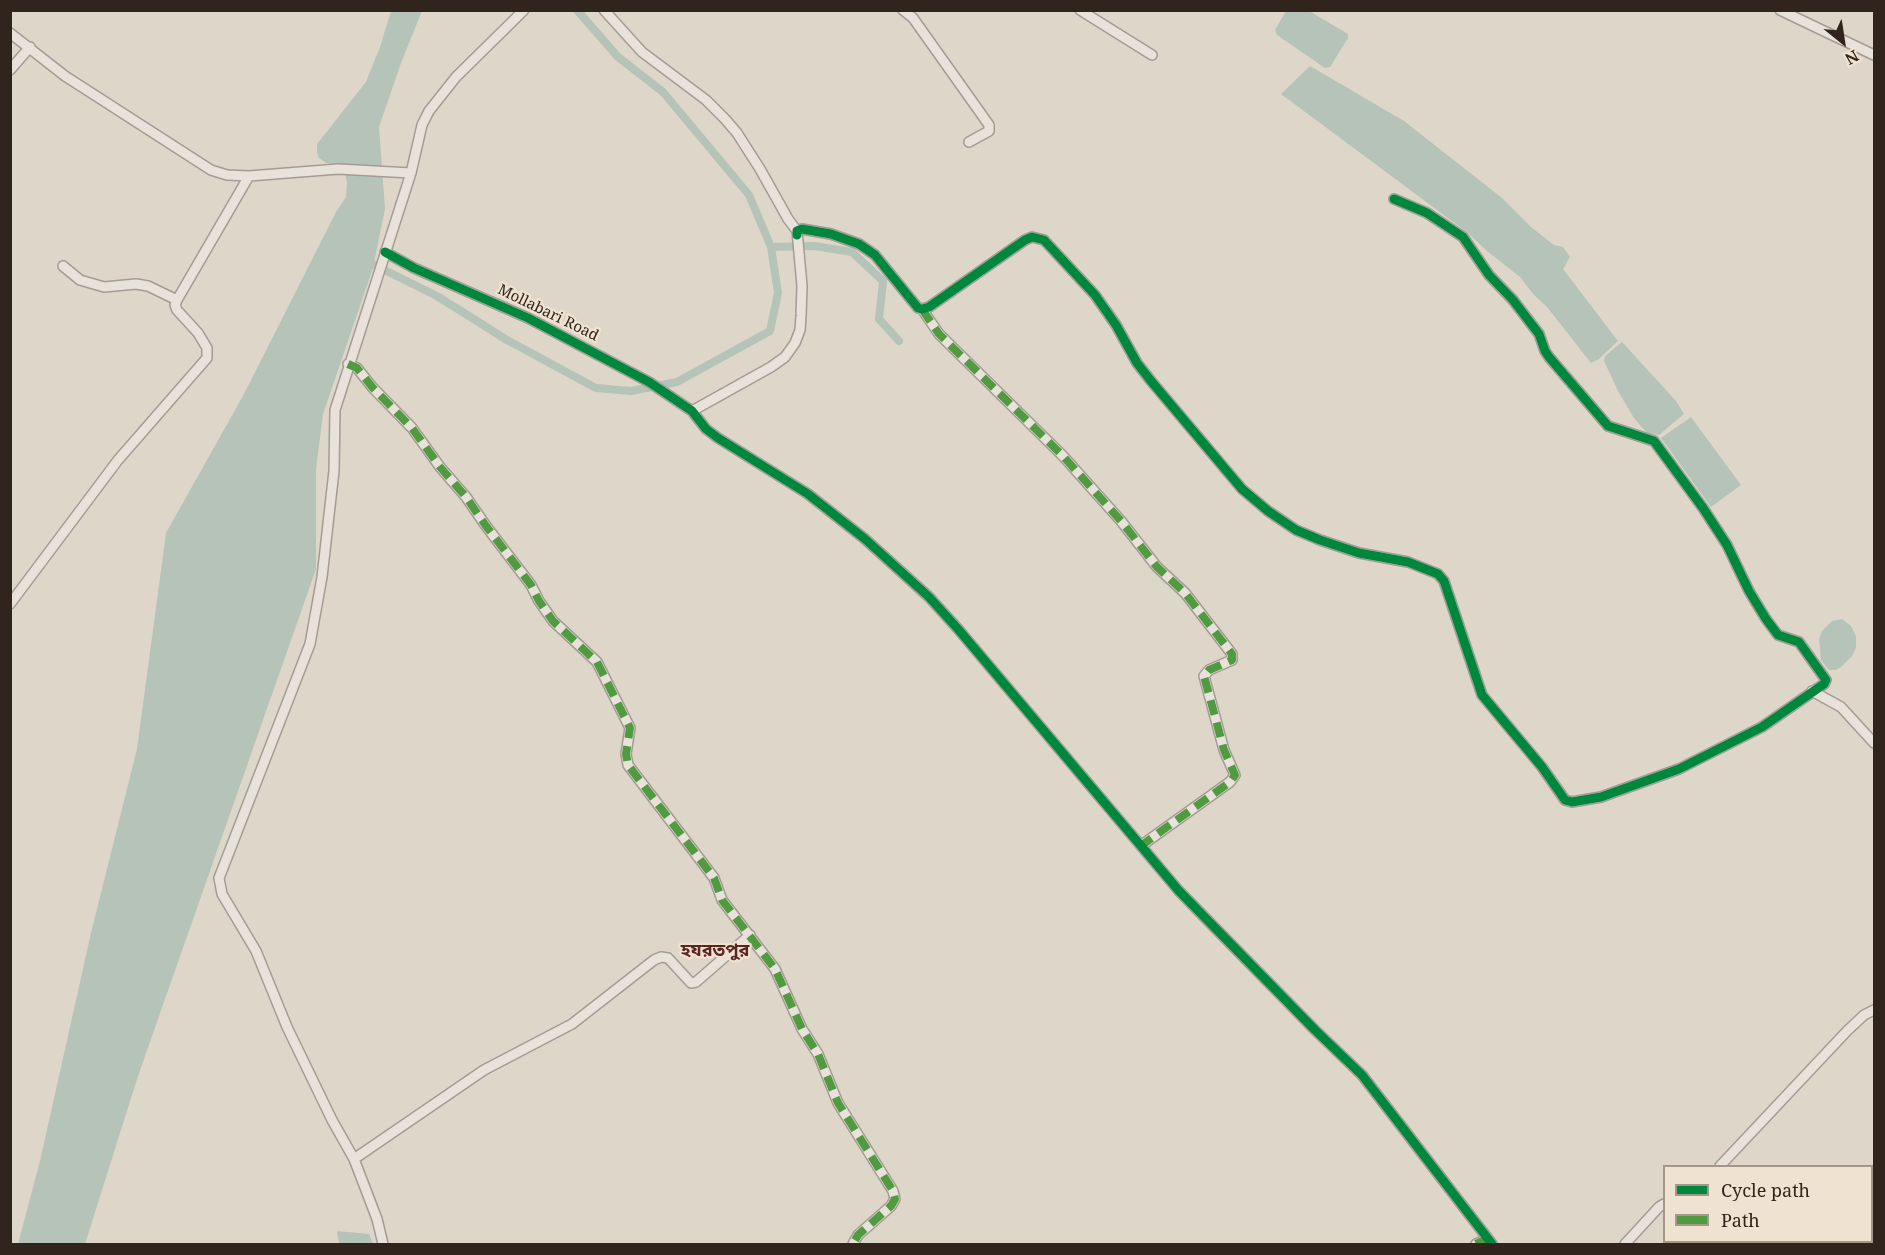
<!DOCTYPE html>
<html>
<head>
<meta charset="utf-8">
<style>
  body { margin:0 }
  #map { position:relative; width:1885px; height:1255px; overflow:hidden; background:#dfd6ca; font-family:"Noto Serif",serif }
  canvas { display:block }
  .frame { position:absolute; inset:0; border:12px solid #31241d; pointer-events:none }
  .legend { position:absolute; left:1663px; top:1165px; width:210px; height:78px; box-sizing:border-box; background:#f0e2d0; border:2px solid #a49688; margin:0; padding:8px 10px; list-style:none; font-size:18px; color:#31241d }
  .legend li { display:flex; align-items:center; gap:12px; height:30px }
  .legend b { width:30px; border:2px solid #a49688 }
  .north { position:absolute; left:1813px; top:12px; width:60px; height:60px; -webkit-text-stroke:4px #f0e2d0; paint-order:stroke; rotate:150deg; font-size:16px; font-weight:700; line-height:24px; text-align:center; color:#31241d }
  .north::after { content:''; display:block; margin:auto; width:21px; height:27px; background:#31241d; clip-path:polygon(50% 0,100% 100%,50% 72%,0 100%) }
</style>
</head>
<body>
<div id="map">
<canvas width="1885" height="1255"></canvas>
<div class="frame"></div>
<ul class="legend">
<li><b style="height:8px;background:#00873e"></b>Cycle path</li>
<li><b style="height:8px;background:#509b3f"></b>Path</li>
</ul>
<div class="north">N</div>
</div>
<script>
const context = document.querySelector('canvas').getContext('2d');
context.lineJoin = 'round';
function paint(path, color) { context.fillStyle = color; context.fill(path, 'evenodd'); }
const toPath = rows => new Path2D(rows.map(r => 'M' + r).join(''));
function stroke(path, color, width, dash) { context.strokeStyle = color; context.lineWidth = width; context.lineCap = dash ? 'butt' : 'round'; context.setLineDash(dash || []); context.stroke(path); }
function label(font, color, halo, rows, align = 'center') {
  context.font = font + ' "Noto Serif","Noto Sans Bengali",serif'; context.lineWidth = 4.5; context.setLineDash([]); context.textBaseline = 'middle'; context.strokeStyle = halo; context.fillStyle = color; for (const [text, x, y, turn = 0] of rows) {
    context.save(); context.translate(x, y); context.rotate((+turn || 0) * Math.PI / 180); context.textAlign = isNaN(turn) ? turn : align; if (halo) context.strokeText(text, 0, 0); context.fillText(text, 0, 0); context.restore();
  }
}
const water = toPath([
  [391,11,422,11,401,63,379,127,385,209,373,268,323,414,316,469,316,569,138,1076,85,1244,18,1244,40,1161,91,933,137,749,166,533,244,394,336,212,346,197,347,182,344,169,339,164,326,163,319,158,317,152,317,144,366,82,380,47],
  [1286,11,1309,11,1348,34,1348,38,1330,67,1325,68,1277,35,1275,30],
  [1310,66,1404,121,1502,198,1531,227,1554,245,1563,247,1570,257,1563,269,1618,341,1599,359,1591,363,1547,307,1534,295,1520,277,1487,251,1468,233,1281,94],
  [1622,342,1676,401,1684,414,1659,435,1647,433,1634,418,1619,393,1604,361,1605,356],
  [1691,417,1741,485,1711,507,1661,438],
  [1842,619,1851,626,1856,636,1856,648,1852,656,1842,666,1836,670,1829,670,1821,660,1819,639,1822,631,1832,621],
  [337,1231,369,1234,373,1244,339,1244]
]);
const canal = toPath([
  [771,247,814,246,852,252,883,281,879,319,899,341],
  [364,260,437,296,507,340,596,388,631,391,677,382,770,331,778,293,771,247,749,195,663,92,618,57,577,10]
]);
const minor = toPath([
  [604,10,642,52,706,100,725,119,737,133,760,169,788,219,797,231],
  [903,10,913,18,989,125,989,131,969,142],
  [1080,10,1152,55],
  [1780,10,1874,55],
  [10,33,65,76,211,170,227,175,249,176,338,169,411,173],
  [10,70,30,47],
  [797,231,802,229,831,234,859,244,875,255,918,308,922,309,929,307,1025,240,1032,237,1044,240,1095,295,1116,325,1137,363,1151,381,1242,489,1268,511,1296,530,1320,540,1359,553,1408,562,1438,574,1444,581,1482,695,1542,767,1565,800,1572,802,1601,797,1679,769,1762,727,1824,684,1826,680,1799,642,1778,635,1766,619,1749,591,1727,545,1703,508,1654,441,1608,426,1549,357,1545,351,1539,334,1513,300,1489,275,1463,237,1427,213,1394,199],
  [385,252,414,268,528,318,649,382,692,411,706,429,718,438,808,494,865,539,929,597,958,629,1179,891,1315,1030,1362,1075,1492,1244],
  [63,266,80,280,104,287,136,284,148,286,177,300],
  [922,309,939,334,1063,456,1121,521,1157,567,1185,593,1232,654,1232,660,1209,670,1204,676,1224,750,1235,775,1230,782,1142,845],
  [348,364,357,368,373,388,412,428,440,467,466,497,486,526,531,585,539,601,553,621,597,662,630,728,626,754,628,765,692,849,714,878,722,900,775,969,802,1029,818,1054,838,1103,893,1191,895,1199,891,1206,858,1235,853,1244],
  [692,411,771,367,785,357,795,343,800,330,801,316,802,286,797,231],
  [10,604,118,460,207,358,207,348,198,333,177,310,175,305,177,300,249,176],
  [1812,691,1841,707,1874,743],
  [354,1159,484,1070,572,1024,654,960,661,957,668,958,691,983,696,982,750,935],
  [1720,1166,1847,1031,1864,1015,1874,1010],
  [383,1244,377,1219,354,1159,332,1120,287,1027,256,951,222,894,219,878,310,644,322,577,334,471,335,410,411,173,422,125,429,111,456,77,524,10],
  [1476,1244,1487,1239],
  [1625,1244,1659,1207,1664,1204]
]);
const quiet = toPath([
  [922,309,939,334,1063,456,1121,521,1157,567,1185,593,1232,654,1232,660,1209,670,1204,676,1224,750,1235,775,1230,782,1142,845],
  [348,364,357,368,373,388,412,428,440,467,466,497,486,526,531,585,539,601,553,621,597,662,630,728,626,754,628,765,692,849,714,878,722,900,775,969,802,1029,818,1054,838,1103,893,1191,895,1199,891,1206,858,1235,853,1244],
  [1476,1244,1487,1239]
]);
const cycleway = toPath([
  [797,235,797,231,802,229,831,234,859,244,875,255,918,308,922,309,929,307,1025,240,1032,237,1044,240,1095,295,1116,325,1137,363,1151,381,1242,489,1268,511,1296,530,1320,540,1359,553,1408,562,1438,574,1444,581,1482,695,1542,767,1565,800,1572,802,1601,797,1679,769,1762,727,1824,684,1826,680,1799,642,1778,635,1766,619,1749,591,1727,545,1703,508,1654,441,1608,426,1549,357,1545,351,1539,334,1513,300,1489,275,1463,237,1427,213,1394,199],
  [385,252,414,268,528,318,649,382,692,411,706,429,718,438,808,494,865,539,929,597,958,629,1179,891,1315,1030,1362,1075,1492,1244]
]);
const streetNames = [
  ["Mollabari Road",548,313,26]
];
const quarterNames = [
  ["হযরতপুর",715,951]
];
paint(water, '#b5c3b8');
stroke(canal, '#b5c3b8', 8);
stroke(minor, '#a49c94', 12);
stroke(minor, '#e8e2db', 9);
stroke(quiet, '#509b3f', 8, [15, 8]);
stroke(cycleway, '#00873e', 9);
label('15px', '#31241d', '#f0e2d0', streetNames);
label('bold 18px', '#592522', '#f0e2d0', quarterNames);
</script>
</body>
</html>
